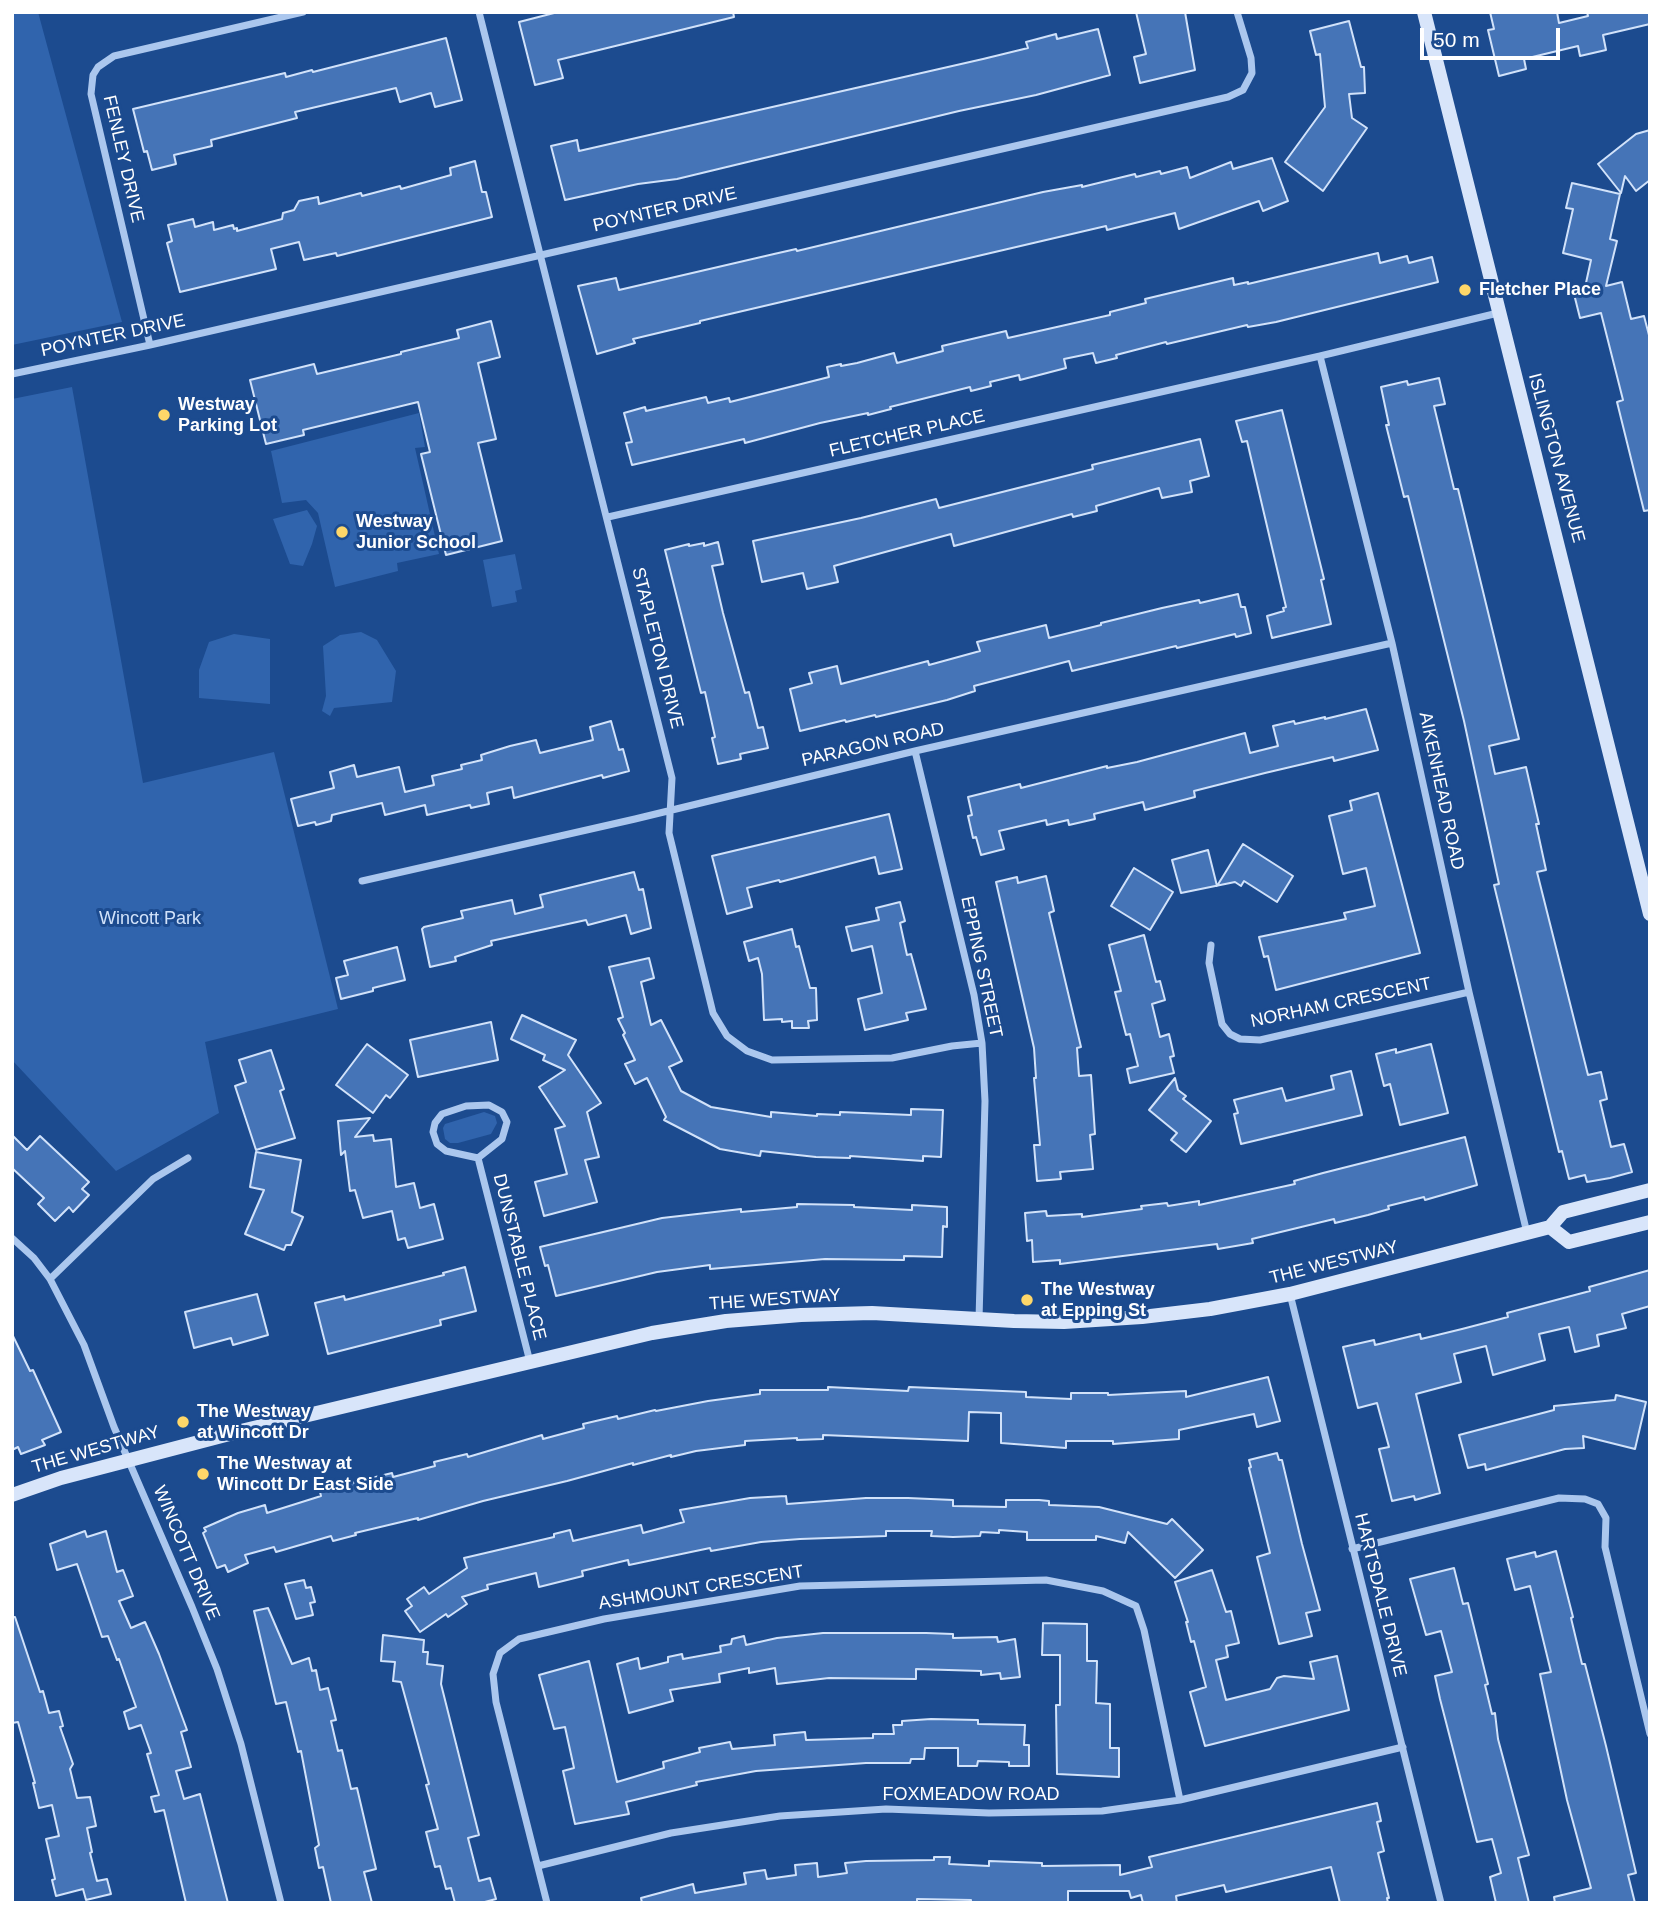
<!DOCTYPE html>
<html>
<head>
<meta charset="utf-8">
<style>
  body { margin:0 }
  #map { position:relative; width:1662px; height:1915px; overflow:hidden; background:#1c4b8f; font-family:Arial,sans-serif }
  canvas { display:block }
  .frame { position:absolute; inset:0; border:14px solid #fff; pointer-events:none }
  .scale { position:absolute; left:1420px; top:28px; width:140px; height:32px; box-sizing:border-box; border:4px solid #fff; border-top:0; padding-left:9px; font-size:21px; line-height:24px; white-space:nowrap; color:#fff; -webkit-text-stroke:5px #1c4b8f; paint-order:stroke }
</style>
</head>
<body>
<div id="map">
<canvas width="1662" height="1915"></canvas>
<div class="frame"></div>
<div class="scale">50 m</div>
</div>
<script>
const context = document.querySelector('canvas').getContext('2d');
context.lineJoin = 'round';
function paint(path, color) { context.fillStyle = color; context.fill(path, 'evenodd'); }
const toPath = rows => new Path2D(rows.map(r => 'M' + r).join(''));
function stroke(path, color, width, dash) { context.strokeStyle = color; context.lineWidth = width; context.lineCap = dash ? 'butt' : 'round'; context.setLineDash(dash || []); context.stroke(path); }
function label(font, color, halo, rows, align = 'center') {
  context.font = font + ' Arial,sans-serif'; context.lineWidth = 6; context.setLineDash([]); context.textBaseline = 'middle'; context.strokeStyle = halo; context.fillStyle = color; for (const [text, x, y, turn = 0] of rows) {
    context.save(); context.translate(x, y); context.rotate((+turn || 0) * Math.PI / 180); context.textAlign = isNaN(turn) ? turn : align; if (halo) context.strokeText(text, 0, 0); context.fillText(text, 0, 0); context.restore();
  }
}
const green = toPath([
  [12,12,38,12,122,322,12,345],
  [72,387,143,783,274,752,338,1009,205,1042,219,1113,116,1171,12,1060,12,399],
  [419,413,425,447,415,448,439,554,397,563,398,571,335,587,318,513,306,500,282,503,271,451],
  [307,510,317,526,312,544,303,566,290,564,273,519],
  [515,554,522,589,515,591,517,602,492,607,483,560],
  [361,632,377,640,396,671,392,702,334,708,330,716,322,711,326,696,323,646,340,635],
  [234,634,270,639,270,704,199,698,199,670,209,642],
  [484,1112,495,1116,497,1123,491,1134,458,1143,450,1143,445,1139,443,1128,445,1124]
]);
const building = toPath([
  [558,12,733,12,734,17,558,60,563,78,535,85,519,22,558,12],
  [1136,12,1185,12,1195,70,1140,83,1134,57,1146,54,1136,12],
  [1490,12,1557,12,1559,23,1588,16,1587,12,1650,12,1650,24,1603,35,1606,50,1580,56,1578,46,1524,59,1526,69,1499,76,1488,30,1494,29,1490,12],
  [1349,21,1361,67,1364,67,1365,93,1349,94,1352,118,1367,128,1323,191,1285,162,1325,107,1320,54,1316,55,1310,31,1349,21],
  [1098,29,1110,75,1036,95,959,111,677,179,638,184,565,200,551,146,577,140,579,151,983,59,1028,48,1026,42,1056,34,1057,39,1098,29],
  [446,38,462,100,435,107,431,93,400,102,396,88,295,112,297,118,211,140,212,146,174,155,176,164,152,170,147,151,144,152,133,109,285,73,286,77,312,70,313,72,446,38],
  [1650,130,1650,180,1636,191,1625,176,1621,193,1598,164,1636,134,1650,130],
  [1272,158,1288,201,1263,211,1259,201,1179,229,1175,213,1107,230,1106,226,700,321,700,323,633,339,635,343,597,354,578,286,616,278,619,290,774,254,796,249,797,251,1043,192,1082,185,1082,187,1135,174,1136,177,1160,171,1161,174,1187,167,1190,178,1231,162,1233,169,1272,158],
  [475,161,482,192,486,192,492,217,337,256,336,253,304,260,299,242,271,249,276,269,180,292,167,243,172,241,168,225,193,219,195,227,213,222,214,230,233,225,234,229,237,228,237,231,282,219,283,213,294,210,299,201,318,197,319,204,361,193,362,196,400,186,401,189,451,175,450,168,475,161],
  [1572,183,1620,194,1610,239,1617,241,1606,286,1622,282,1631,319,1644,316,1650,339,1650,510,1644,511,1617,402,1623,400,1601,313,1580,318,1574,294,1584,292,1591,260,1563,253,1573,209,1566,208,1572,183],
  [1378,253,1380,263,1407,256,1409,263,1432,257,1438,282,1276,322,1248,327,1247,325,1167,344,1166,342,1116,355,1117,358,1096,363,1093,353,1064,359,1066,368,1020,380,1019,375,990,382,991,386,971,391,970,387,890,407,891,409,868,415,868,413,820,423,745,443,744,439,632,465,626,443,632,442,624,413,645,407,646,411,706,397,708,403,729,398,730,402,829,377,827,367,841,364,841,366,857,363,894,353,897,363,943,351,942,346,1006,331,1008,338,1110,315,1110,312,1146,303,1145,299,1233,278,1234,285,1248,282,1248,284,1378,253],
  [491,321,500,357,478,363,496,439,478,443,502,541,446,555,421,454,430,452,418,402,303,430,304,435,266,444,250,380,314,364,317,374,401,354,401,352,459,338,457,330,491,321],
  [1439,378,1445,404,1434,406,1454,489,1458,489,1519,739,1489,746,1495,774,1526,767,1539,824,1536,824,1546,870,1537,872,1588,1075,1601,1072,1607,1099,1600,1101,1611,1147,1624,1144,1632,1172,1610,1178,1587,1182,1585,1175,1569,1179,1562,1151,1559,1152,1494,885,1499,884,1464,721,1408,496,1404,497,1386,425,1389,425,1381,387,1407,381,1408,385,1439,378],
  [1282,410,1324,579,1321,580,1331,624,1272,638,1267,616,1284,611,1283,608,1286,607,1247,441,1242,442,1236,421,1282,410],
  [1200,439,1209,476,1190,481,1192,492,1162,498,1159,488,1096,506,1097,511,1073,517,1072,514,954,546,951,534,834,566,838,582,807,589,803,573,762,582,753,541,861,518,936,499,939,508,1093,469,1092,465,1200,439],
  [718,542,723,564,712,566,723,613,745,693,749,692,758,728,763,727,768,748,740,754,741,759,718,764,712,738,715,737,705,692,701,693,665,550,689,544,689,546,704,543,704,546,718,542],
  [1238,594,1241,607,1245,607,1251,633,1236,637,1235,634,1177,648,1176,646,1072,671,1069,661,974,686,975,691,947,700,876,717,875,715,846,722,845,720,800,731,790,689,812,683,809,673,837,666,841,684,928,661,929,665,980,651,977,642,1046,625,1049,638,1101,625,1101,623,1162,608,1199,600,1200,603,1238,594],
  [1366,709,1378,750,1334,761,1333,757,1265,773,1194,791,1195,797,1145,810,1143,802,1094,814,1095,819,1069,825,1068,820,1047,825,1046,820,999,831,1004,849,981,855,976,837,973,838,968,816,972,815,968,797,1020,784,1021,788,1107,766,1107,768,1137,762,1245,733,1250,753,1278,746,1273,726,1294,721,1295,724,1325,717,1325,719,1366,709],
  [611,721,619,750,623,749,629,771,603,778,602,775,514,798,512,787,487,793,489,804,471,808,470,805,427,815,425,805,385,815,382,803,332,815,331,821,316,825,315,822,298,826,291,799,334,788,330,772,354,765,357,777,399,767,405,792,434,785,432,776,462,769,461,765,482,760,481,755,510,746,536,740,540,753,593,740,590,727,611,721],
  [1378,793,1420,953,1276,990,1268,956,1264,957,1259,937,1346,919,1344,913,1375,906,1366,868,1343,874,1329,816,1352,810,1350,801,1378,793],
  [889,814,902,869,879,874,875,857,780,882,779,880,747,888,752,907,727,914,712,856,889,814],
  [1243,844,1293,876,1277,902,1244,881,1241,886,1235,882,1181,893,1172,860,1208,850,1217,886,1243,844],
  [1134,868,1173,892,1150,930,1111,906,1134,868],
  [634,872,639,890,643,889,651,928,631,934,626,915,588,925,586,920,491,941,492,945,455,957,456,961,430,967,422,929,424,927,463,918,461,911,512,900,515,914,543,907,540,895,634,872],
  [1046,876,1054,911,1049,913,1081,1047,1077,1048,1079,1076,1091,1075,1095,1134,1090,1135,1093,1169,1060,1172,1061,1179,1037,1181,1034,1145,1040,1145,1034,1078,1036,1078,1034,1048,996,882,1017,877,1018,883,1046,876],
  [900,902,905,921,900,923,907,955,911,954,926,1009,906,1013,908,1020,865,1030,858,999,882,993,872,946,852,951,846,927,879,920,876,908,900,902],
  [792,929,796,947,799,946,810,988,816,988,817,1020,808,1021,809,1028,792,1028,792,1021,782,1022,782,1019,764,1020,762,974,758,958,749,961,744,942,792,929],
  [1144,935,1156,982,1160,981,1165,1000,1152,1004,1160,1037,1169,1034,1174,1056,1170,1057,1174,1073,1130,1083,1127,1069,1138,1066,1130,1034,1126,1035,1115,992,1121,991,1109,945,1144,935],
  [397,947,405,980,373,988,373,991,341,999,336,978,348,975,344,961,397,947],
  [649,958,654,978,641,982,651,1025,661,1020,682,1061,669,1067,681,1091,711,1107,771,1117,771,1112,817,1116,817,1114,840,1115,840,1112,911,1115,911,1109,943,1110,941,1157,923,1156,923,1161,850,1156,850,1158,816,1157,761,1151,760,1156,720,1149,664,1120,666,1117,647,1078,635,1084,625,1064,635,1060,623,1035,625,1033,618,1019,623,1017,609,967,649,958],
  [522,1015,576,1040,568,1055,601,1103,587,1112,599,1157,585,1160,597,1202,544,1216,535,1182,567,1174,555,1129,565,1126,539,1087,565,1070,543,1060,545,1055,511,1039,522,1015],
  [491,1022,498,1060,418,1077,410,1040,491,1022],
  [367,1044,408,1075,390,1098,386,1095,373,1113,336,1085,367,1044],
  [1431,1044,1448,1113,1400,1125,1390,1084,1384,1086,1376,1054,1396,1049,1396,1053,1431,1044],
  [271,1050,284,1089,280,1091,295,1138,256,1150,235,1086,246,1082,239,1060,271,1050],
  [1351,1071,1362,1115,1241,1144,1234,1114,1238,1113,1234,1100,1282,1088,1286,1101,1334,1089,1331,1076,1351,1071],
  [1175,1078,1178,1090,1186,1096,1183,1099,1211,1121,1186,1152,1171,1140,1177,1133,1149,1110,1175,1078],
  [370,1118,355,1137,373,1135,374,1141,391,1139,396,1187,414,1183,420,1208,434,1204,443,1239,408,1248,405,1238,398,1240,392,1211,363,1218,355,1190,350,1191,345,1151,341,1155,338,1121,370,1118],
  [12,1135,27,1150,40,1136,89,1182,82,1189,89,1195,73,1212,69,1207,55,1221,38,1204,44,1198,12,1168,12,1135],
  [1465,1137,1477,1185,1425,1200,1424,1197,1388,1206,1389,1209,1368,1215,1335,1223,1334,1219,1252,1239,1253,1243,1218,1249,1217,1244,1060,1264,1060,1260,1033,1262,1032,1240,1027,1241,1025,1213,1046,1211,1047,1216,1082,1214,1082,1217,1142,1209,1141,1206,1167,1203,1168,1206,1199,1201,1199,1205,1295,1184,1294,1181,1323,1173,1465,1137],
  [256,1152,301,1160,292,1212,303,1217,291,1245,286,1245,284,1250,245,1234,264,1190,250,1187,256,1152],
  [797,1204,854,1205,854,1207,912,1210,912,1205,947,1207,947,1227,943,1226,942,1257,904,1256,904,1260,825,1259,710,1269,710,1265,657,1272,556,1296,548,1265,545,1266,540,1247,662,1218,741,1209,741,1212,797,1207,797,1204],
  [465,1267,476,1311,440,1320,441,1325,328,1354,315,1303,344,1296,345,1300,444,1275,443,1273,465,1267],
  [1650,1270,1650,1306,1622,1314,1626,1328,1597,1335,1599,1346,1575,1352,1569,1327,1539,1334,1545,1360,1493,1375,1486,1346,1454,1354,1461,1382,1416,1394,1440,1493,1415,1500,1414,1496,1392,1501,1379,1449,1389,1447,1377,1403,1358,1408,1343,1347,1374,1340,1375,1345,1420,1334,1421,1339,1462,1329,1508,1317,1507,1313,1590,1291,1589,1287,1650,1270],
  [257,1294,268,1335,233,1345,231,1338,194,1348,185,1312,257,1294],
  [12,1334,30,1371,33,1370,61,1432,42,1440,45,1445,21,1454,18,1447,12,1450,12,1334],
  [1268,1377,1280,1421,1257,1427,1254,1414,1179,1430,1179,1439,1113,1444,1113,1441,1066,1441,1066,1448,1001,1443,1001,1413,969,1412,968,1441,823,1435,823,1439,797,1440,797,1438,745,1441,745,1445,696,1451,671,1457,671,1455,633,1465,633,1463,567,1481,483,1501,418,1520,418,1518,355,1533,356,1535,333,1541,331,1536,276,1552,274,1547,245,1555,248,1563,228,1572,225,1565,217,1568,203,1533,206,1531,204,1528,238,1513,265,1505,267,1513,321,1496,320,1492,359,1481,392,1473,393,1477,435,1466,434,1462,467,1454,468,1457,542,1435,543,1439,584,1428,583,1424,617,1416,618,1419,655,1410,656,1411,708,1401,760,1394,760,1390,828,1390,828,1387,908,1391,909,1387,1026,1392,1026,1397,1071,1399,1071,1393,1108,1393,1108,1395,1186,1391,1186,1397,1268,1377],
  [1616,1395,1646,1402,1635,1449,1583,1436,1584,1448,1565,1449,1486,1470,1485,1464,1468,1468,1459,1435,1554,1410,1554,1406,1615,1400,1616,1395],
  [1277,1453,1279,1460,1282,1460,1302,1544,1320,1610,1306,1613,1312,1636,1279,1644,1257,1557,1270,1553,1249,1468,1251,1467,1249,1460,1277,1453],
  [786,1496,787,1504,866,1498,908,1498,953,1500,953,1506,1006,1507,1006,1500,1039,1500,1049,1501,1049,1505,1099,1507,1167,1524,1172,1519,1203,1550,1175,1578,1128,1532,1125,1543,1096,1536,1096,1540,1027,1540,1027,1532,999,1530,999,1533,981,1532,980,1536,953,1537,931,1536,932,1531,886,1531,886,1536,800,1539,761,1542,711,1551,710,1548,629,1565,628,1560,582,1571,583,1576,539,1587,536,1573,487,1585,488,1589,462,1597,467,1604,448,1617,446,1614,420,1632,405,1611,412,1606,407,1599,424,1587,429,1594,467,1568,464,1558,554,1537,554,1534,570,1530,573,1541,641,1525,643,1533,684,1522,680,1510,750,1498,786,1496],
  [85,1531,87,1537,106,1531,117,1572,123,1570,133,1596,119,1601,131,1628,145,1622,159,1654,187,1730,181,1732,191,1767,176,1771,184,1799,200,1794,228,1903,186,1903,164,1810,155,1812,151,1797,159,1795,147,1754,151,1753,141,1725,129,1729,124,1712,136,1707,119,1659,117,1660,108,1636,102,1637,77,1564,57,1570,50,1544,85,1531],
  [1556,1551,1573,1617,1571,1618,1582,1664,1585,1664,1606,1746,1636,1873,1628,1875,1635,1903,1555,1903,1554,1897,1591,1888,1567,1800,1540,1674,1551,1672,1540,1627,1530,1586,1515,1590,1507,1559,1535,1552,1536,1557,1556,1551],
  [1454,1568,1463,1604,1468,1603,1488,1684,1485,1685,1492,1714,1495,1713,1498,1739,1529,1855,1518,1858,1529,1903,1496,1903,1490,1877,1501,1873,1492,1839,1477,1842,1440,1699,1435,1676,1452,1672,1441,1631,1426,1635,1410,1579,1454,1568],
  [1212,1570,1226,1612,1231,1611,1239,1643,1226,1646,1228,1657,1216,1660,1226,1700,1270,1689,1277,1678,1284,1676,1314,1679,1310,1662,1337,1656,1349,1710,1205,1746,1190,1692,1206,1687,1194,1641,1191,1642,1186,1622,1188,1622,1175,1582,1212,1570],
  [304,1580,306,1588,311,1587,315,1602,310,1603,313,1615,296,1619,285,1584,304,1580],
  [268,1608,292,1664,309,1658,312,1671,316,1670,320,1690,328,1688,336,1720,331,1721,338,1751,342,1750,351,1789,357,1788,376,1869,364,1872,372,1903,331,1903,323,1867,319,1868,315,1848,319,1845,301,1751,298,1752,286,1702,276,1704,254,1611,268,1608],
  [12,1617,15,1617,40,1692,43,1691,49,1713,59,1711,63,1726,60,1727,73,1764,70,1769,77,1798,90,1797,96,1826,87,1828,92,1852,90,1853,97,1881,107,1879,111,1894,86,1900,83,1889,56,1896,52,1880,55,1879,46,1839,59,1836,52,1805,39,1808,33,1783,35,1783,18,1722,12,1723,12,1617],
  [1043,1623,1087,1624,1087,1661,1097,1661,1096,1703,1110,1704,1110,1748,1119,1748,1119,1777,1057,1774,1056,1705,1060,1705,1060,1655,1042,1655,1043,1623],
  [823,1633,926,1633,953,1634,953,1638,997,1637,998,1642,1015,1639,1020,1677,1001,1679,1000,1673,981,1675,981,1671,916,1669,916,1679,829,1678,777,1684,775,1668,749,1673,749,1668,719,1674,720,1682,670,1690,673,1701,629,1713,617,1664,638,1658,640,1669,668,1662,668,1657,682,1654,683,1659,721,1652,720,1646,731,1644,732,1639,744,1636,746,1645,777,1638,823,1633],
  [383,1635,424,1640,423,1652,428,1652,427,1664,443,1666,441,1684,479,1835,468,1838,479,1881,490,1878,496,1899,481,1903,455,1903,451,1888,446,1889,440,1866,435,1867,426,1832,438,1829,426,1785,429,1784,401,1682,393,1681,395,1662,381,1661,383,1635],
  [589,1661,617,1782,664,1768,663,1762,700,1752,699,1748,730,1742,732,1749,775,1745,774,1735,805,1732,806,1740,873,1738,873,1734,894,1734,893,1725,902,1725,902,1721,931,1719,978,1720,978,1724,1025,1725,1024,1745,1029,1745,1029,1766,1009,1766,1009,1762,978,1761,977,1766,958,1766,958,1748,925,1748,924,1759,911,1759,910,1763,866,1763,756,1771,696,1782,697,1785,626,1802,629,1814,575,1824,563,1771,574,1768,565,1727,554,1729,539,1675,589,1661],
  [1377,1803,1381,1821,1377,1822,1384,1851,1378,1853,1389,1898,1387,1898,1388,1903,1340,1903,1331,1867,1226,1892,1224,1885,1176,1896,1177,1903,1143,1903,1141,1895,1131,1898,1129,1891,1068,1891,1068,1903,971,1903,971,1900,917,1899,917,1903,642,1903,641,1898,693,1884,695,1893,746,1884,744,1873,765,1870,767,1879,796,1875,795,1865,817,1863,818,1877,847,1873,845,1863,866,1861,934,1860,934,1857,950,1857,949,1864,989,1866,989,1861,1042,1863,1042,1866,1120,1865,1120,1875,1152,1867,1149,1857,1377,1803]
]);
const street = toPath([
  [479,12,672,778,669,833,713,1013,727,1036,747,1051,772,1060,892,1058,952,1046,982,1043],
  [150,345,91,94,93,75,98,67,114,56,303,12],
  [1320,356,1392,643,1469,992,1527,1233],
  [12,374,150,345,1228,97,1243,90,1252,73,1251,58,1237,12],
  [608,517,1320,356,1498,313],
  [915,751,974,995,982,1043,985,1101,979,1319],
  [362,881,635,819,915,751,1392,643],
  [1211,945,1209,963,1222,1024,1230,1034,1240,1039,1260,1040,1469,992],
  [478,1158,446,1151,437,1144,433,1132,435,1123,442,1114,466,1106,489,1105,502,1112,507,1122,502,1139,478,1158,530,1362],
  [12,1238,34,1258,50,1279,84,1345,114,1427,192,1607,217,1669,241,1744,281,1903],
  [50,1279,153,1179,188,1158],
  [1290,1294,1441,1903],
  [1352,1549,1559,1498,1585,1499,1598,1504,1606,1518,1605,1547,1650,1734],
  [538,1866,671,1833,780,1816,886,1809,989,1813,1102,1811,1180,1800,1403,1747],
  [547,1903,496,1702,493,1674,500,1653,519,1639,604,1619,800,1586,1046,1580,1103,1591,1136,1606,1144,1630,1180,1800]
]);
const secondary = toPath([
  [1424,12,1650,914],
  [1550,1227,1569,1242,1650,1222],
  [12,1495,61,1478,241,1431,652,1333,726,1321,801,1315,872,1313,1014,1321,1064,1322,1142,1317,1210,1309,1290,1294,1550,1227,1563,1212,1650,1190]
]);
const markers = [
  [1465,290,7,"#fed769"],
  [164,415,7,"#fed769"],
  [342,532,7,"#fed769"],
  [1027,1300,7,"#fed769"],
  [183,1422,7,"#fed769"],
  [203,1474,7,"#fed769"]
];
const streetNames = [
  ["FENLEY DRIVE",123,159,77],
  ["POYNTER DRIVE",665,210,-13],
  ["POYNTER DRIVE",113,336,-12],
  ["FLETCHER PLACE",907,434,-13],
  ["ISLINGTON AVENUE",1556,458,75],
  ["STAPLETON DRIVE",657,648,76],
  ["PARAGON ROAD",873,745,-13],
  ["AIKENHEAD ROAD",1441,791,78],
  ["EPPING STREET",981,967,78],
  ["NORHAM CRESCENT",1341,1003,-12],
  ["DUNSTABLE PLACE",519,1257,76],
  ["THE WESTWAY",1334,1263,-14],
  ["THE WESTWAY",775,1300,-4],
  ["THE WESTWAY",96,1450,-16],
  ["WINCOTT DRIVE",186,1553,67],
  ["ASHMOUNT CRESCENT",701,1588,-9],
  ["HARTSDALE DRIVE",1380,1595,76],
  ["FOXMEADOW ROAD",971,1795]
];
const poiNames = [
  ["Fletcher Place",1479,290],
  ["Westway",178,405],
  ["Parking Lot",178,426],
  ["Westway",356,522],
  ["Junior School",356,543],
  ["The Westway",1041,1290],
  ["at Epping St",1041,1311],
  ["The Westway",197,1412],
  ["at Wincott Dr",197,1433],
  ["The Westway at",217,1464],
  ["Wincott Dr East Side",217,1485]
];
const parkNames = [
  ["Wincott Park",150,919]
];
paint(green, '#3064ad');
paint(building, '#4574b7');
stroke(building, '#d1e2fa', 2);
stroke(street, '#abc7ee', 7);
stroke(secondary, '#d8e5fa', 14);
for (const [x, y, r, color] of markers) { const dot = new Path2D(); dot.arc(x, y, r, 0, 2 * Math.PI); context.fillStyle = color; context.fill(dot); stroke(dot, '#1c4b8f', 2.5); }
label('18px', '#fff', '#1c4b8f', streetNames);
label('bold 18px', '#fff', '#1c4b8f', poiNames, 'left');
label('18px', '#d1e2fa', '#1c4b8f', parkNames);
</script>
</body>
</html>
